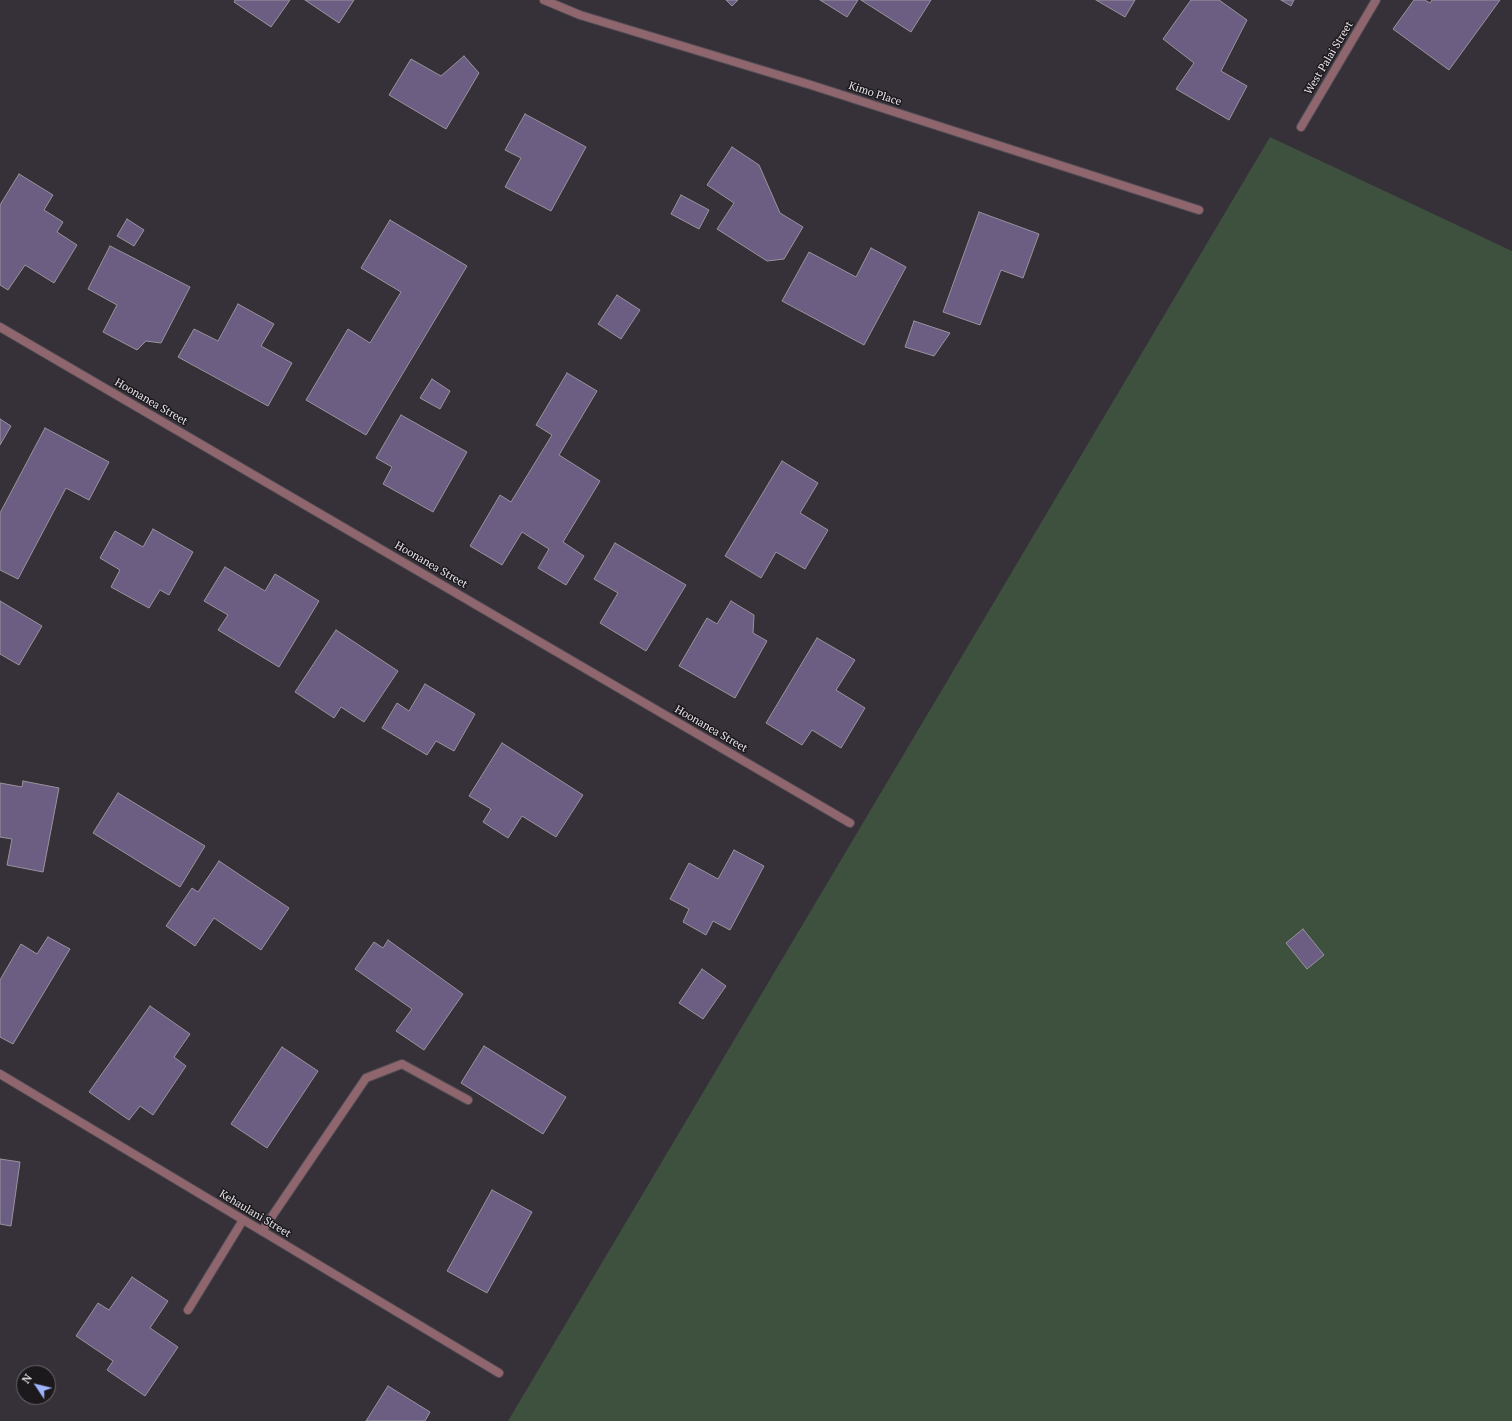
<!DOCTYPE html>
<html>
<head>
<meta charset="utf-8">
<style>
  body { margin:0 }
  #map { position:relative; width:1512px; height:1421px; overflow:hidden; background:#363038; font-family:"PT Serif",serif }
  canvas { display:block }
  .north { position:absolute; left:16px; top:1365px; width:40px; height:40px; box-sizing:border-box; background:#1c191d; border:1px solid #6c696e; border-radius:50%; rotate:305deg; font-size:11px; font-weight:700; line-height:16px; text-align:center; color:#e5e2e7 }
  .north::after { content:''; display:block; margin:auto; width:14px; height:18px; background:#9eb4fd; clip-path:polygon(50% 0,100% 100%,50% 72%,0 100%) }
</style>
</head>
<body>
<div id="map">
<canvas width="1512" height="1421"></canvas>
<div class="north">N</div>
</div>
<script>
const context = document.querySelector('canvas').getContext('2d');
context.lineJoin = 'round';
function paint(path, color) { context.fillStyle = color; context.fill(path, 'evenodd'); }
const toPath = rows => new Path2D(rows.map(r => 'M' + r).join(''));
function stroke(path, color, width, dash) { context.strokeStyle = color; context.lineWidth = width; context.lineCap = dash ? 'butt' : 'round'; context.setLineDash(dash || []); context.stroke(path); }
function label(font, color, halo, rows, align = 'center') {
  context.font = font + ' "PT Serif",serif'; context.lineWidth = 3; context.setLineDash([]); context.textBaseline = 'middle'; context.strokeStyle = halo; context.fillStyle = color; for (const [text, x, y, turn = 0] of rows) {
    context.save(); context.translate(x, y); context.rotate((+turn || 0) * Math.PI / 180); context.textAlign = isNaN(turn) ? turn : align; if (halo) context.strokeText(text, 0, 0); context.fillText(text, 0, 0); context.restore();
  }
}
const green = toPath([
  [1270,137,1512,251,1512,1421,508,1421]
]);
const building = toPath([
  [235,0,290,0,271,27,234,2,235,0],
  [305,0,354,0,339,23,305,0],
  [726,0,738,0,732,6,726,0],
  [820,0,858,0,847,17,820,0],
  [861,0,931,0,911,32,861,0],
  [1096,0,1135,0,1125,17,1096,0],
  [1191,0,1219,0,1247,20,1221,71,1247,86,1229,120,1176,89,1194,63,1163,39,1191,0],
  [1281,0,1294,0,1291,6,1281,0],
  [1414,0,1425,0,1430,3,1432,0,1500,0,1449,70,1393,29,1414,0],
  [464,56,479,73,446,129,389,95,411,59,441,76,464,56],
  [525,114,586,147,551,211,505,187,521,158,505,150,525,114],
  [732,147,759,165,780,213,803,227,784,259,767,261,717,229,734,203,707,185,732,147],
  [19,174,53,195,44,210,63,222,57,232,77,245,54,283,25,265,8,290,0,285,0,205,19,174],
  [681,195,709,210,699,229,671,214,681,195],
  [979,212,1039,234,1023,278,1001,270,980,325,943,312,979,212],
  [127,219,144,230,134,246,117,236,127,219],
  [390,220,467,266,366,435,306,400,348,329,370,343,401,292,361,268,390,220],
  [110,246,190,287,161,343,146,341,137,350,103,332,117,305,88,289,110,246],
  [871,248,906,267,864,345,782,301,809,252,856,277,871,248],
  [617,295,640,310,621,339,598,324,617,295],
  [238,304,274,324,261,346,292,363,268,406,178,357,194,329,218,341,238,304],
  [914,321,950,333,934,356,905,347,914,321],
  [567,373,597,391,559,455,600,481,563,542,584,556,566,585,538,568,549,549,522,532,502,565,470,546,500,495,511,502,552,435,536,425,567,373],
  [432,379,450,391,440,409,420,398,432,379],
  [401,415,467,452,433,512,383,484,392,467,376,458,401,415],
  [0,419,11,426,0,445,0,419],
  [45,428,109,462,89,500,66,488,18,579,0,570,0,513,45,428],
  [782,461,818,483,800,513,828,530,805,569,776,552,761,578,725,556,782,461],
  [153,529,193,552,169,595,160,590,149,608,111,587,120,570,100,558,115,531,143,547,153,529],
  [615,543,686,585,646,651,600,623,618,593,594,579,615,543],
  [225,567,265,591,275,574,319,601,279,667,218,630,228,615,204,601,225,567],
  [0,601,42,626,19,665,0,654,0,601],
  [731,601,754,615,753,633,767,641,735,698,679,666,707,618,717,624,731,601],
  [336,630,398,671,364,722,341,707,334,718,295,692,336,630],
  [817,638,855,660,836,690,865,708,841,748,812,730,802,745,766,723,817,638],
  [425,684,475,714,454,751,436,741,427,755,382,728,397,703,409,711,425,684],
  [502,743,583,795,556,837,522,816,508,838,483,822,491,809,469,796,502,743],
  [23,781,59,788,43,872,7,865,12,839,0,837,0,783,22,787,23,781],
  [118,793,205,846,180,887,93,833,118,793],
  [734,850,764,866,730,930,713,921,706,935,683,922,689,909,670,899,689,863,718,879,734,850],
  [219,861,289,908,261,950,214,918,195,946,166,926,192,888,198,892,219,861],
  [1303,929,1324,955,1307,969,1286,943,1303,929],
  [48,937,70,949,13,1044,0,1037,0,980,21,944,37,954,48,937],
  [388,940,463,994,424,1050,396,1031,412,1009,355,969,374,942,383,948,388,940],
  [702,969,726,986,703,1019,679,1003,702,969],
  [150,1006,190,1034,174,1057,186,1066,153,1115,140,1106,129,1120,89,1092,150,1006],
  [484,1046,566,1097,543,1134,461,1083,484,1046],
  [282,1047,318,1071,267,1148,231,1124,282,1047],
  [0,1159,20,1162,11,1226,0,1224,0,1159],
  [492,1190,532,1212,487,1293,447,1271,492,1190],
  [132,1277,168,1301,150,1328,178,1347,145,1396,107,1370,113,1361,76,1336,98,1303,109,1310,132,1277],
  [388,1386,430,1412,425,1421,366,1421,388,1386]
]);
const service = toPath([
  [1301,127,1376,0],
  [262,1231,366,1078,402,1064,468,1100],
  [188,1310,243,1220]
]);
const minor = toPath([
  [544,0,580,15,811,85,1199,210],
  [0,327,850,823],
  [0,1074,499,1373]
]);
const streetNames = [
  ["West Palai Street",1329,58,-59],
  ["Kimo Place",875,94,18],
  ["Hoonanea Street",151,402,30],
  ["Hoonanea Street",431,565,30],
  ["Hoonanea Street",711,729,30],
  ["Kehaulani Street",255,1214,31]
];
paint(green, '#3e513e');
paint(building, '#6c5d82');
stroke(building, '#98949e', 1);
stroke(service, '#524c54', 10);
stroke(minor, '#524c54', 10);
stroke(service, '#8f666d', 8);
stroke(minor, '#8f666d', 8);
label('11px', '#e5e2e7', '#1c191d', streetNames);
</script>
</body>
</html>
